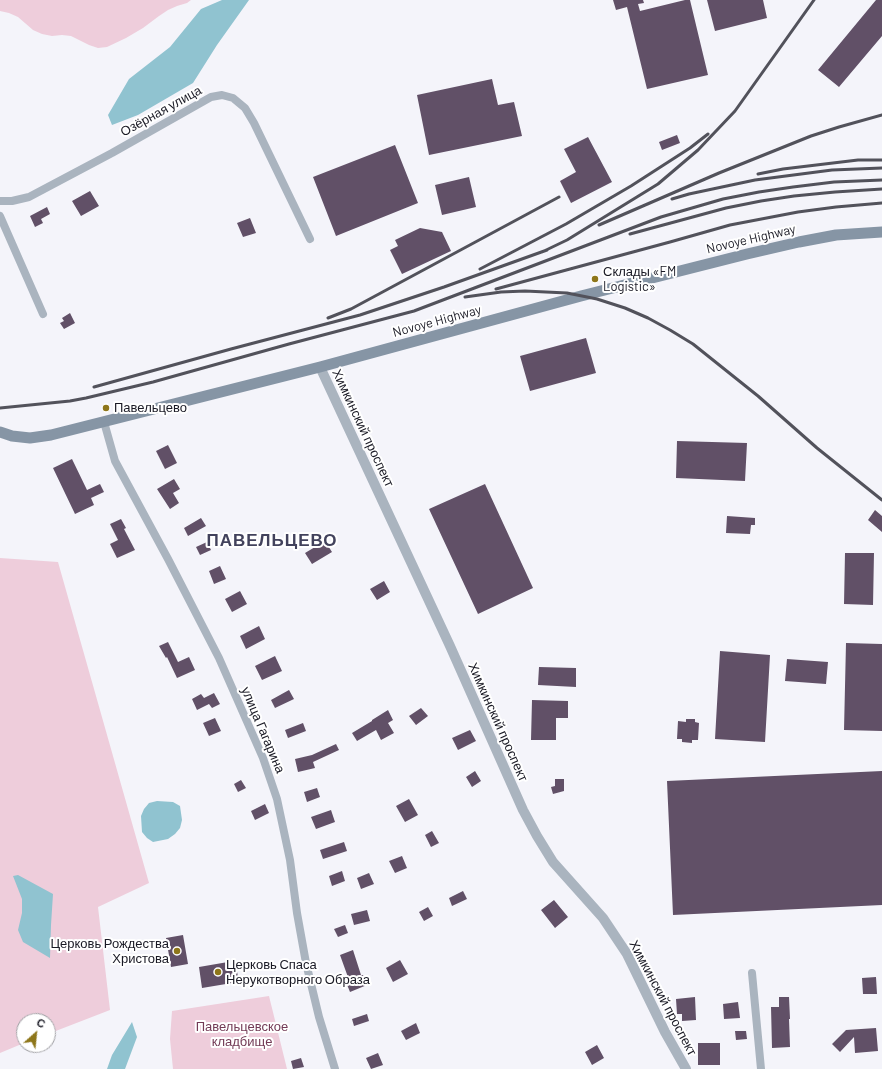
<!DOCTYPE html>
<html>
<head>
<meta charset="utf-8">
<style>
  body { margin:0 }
  #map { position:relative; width:882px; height:1069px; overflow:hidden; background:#f4f4fa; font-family:Barlow,sans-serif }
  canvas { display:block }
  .north { position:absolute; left:16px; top:1013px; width:40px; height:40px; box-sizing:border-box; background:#fff; border:1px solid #a3a3a7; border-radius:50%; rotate:27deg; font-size:11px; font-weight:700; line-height:16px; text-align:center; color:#191924 }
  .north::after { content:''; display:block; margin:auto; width:14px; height:18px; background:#8e761a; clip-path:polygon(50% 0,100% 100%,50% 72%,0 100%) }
</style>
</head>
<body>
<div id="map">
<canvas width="882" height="1069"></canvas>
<div class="north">С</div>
</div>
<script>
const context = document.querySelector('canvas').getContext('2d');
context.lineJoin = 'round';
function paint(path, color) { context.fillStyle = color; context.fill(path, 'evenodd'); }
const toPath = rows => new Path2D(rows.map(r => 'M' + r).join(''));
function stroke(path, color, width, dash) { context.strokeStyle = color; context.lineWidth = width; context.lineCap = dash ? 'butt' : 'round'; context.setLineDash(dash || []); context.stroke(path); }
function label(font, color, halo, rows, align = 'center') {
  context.font = font + ' Barlow,sans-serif'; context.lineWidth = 4; context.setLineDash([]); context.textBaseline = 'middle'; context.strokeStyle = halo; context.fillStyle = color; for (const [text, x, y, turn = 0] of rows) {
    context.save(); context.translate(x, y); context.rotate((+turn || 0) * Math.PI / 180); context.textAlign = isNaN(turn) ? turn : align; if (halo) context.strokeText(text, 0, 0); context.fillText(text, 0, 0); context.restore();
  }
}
const green = toPath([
  [0,0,191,0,187,3,177,6,168,10,159,16,143,28,126,38,107,47,98,48,89,45,71,36,62,35,52,36,42,34,33,30,18,17,9,13,0,11],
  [0,558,58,562,149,883,98,907,110,1010,48,1034,48,1021,24,1021,24,1043,0,1053],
  [269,996,287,1069,173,1069,170,1039,172,1011]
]);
const water = toPath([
  [222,0,249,0,217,45,193,83,138,115,112,125,108,115,129,79,170,47,201,9],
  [157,801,173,802,180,806,182,820,180,828,175,834,168,839,153,842,147,838,142,832,141,816,144,809,149,803],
  [18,875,53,894,51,925,50,958,23,942,18,930,22,913,22,899,13,876],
  [132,1022,137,1037,125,1069,107,1069,112,1055]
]);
const building = toPath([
  [613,0,643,0,644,3,638,4,640,11,685,0,690,0,708,75,647,89,627,7,616,10],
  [707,0,763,0,767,18,715,31],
  [876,0,882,0,882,36,839,87,818,70],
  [492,79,498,105,514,102,522,136,429,155,417,95],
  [677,135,680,143,662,150,659,142],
  [588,137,612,182,571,203,560,181,576,172,564,149],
  [395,145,418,203,336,236,313,177],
  [469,177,476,207,442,215,435,185],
  [90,191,99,206,81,216,72,201],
  [47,207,50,214,41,219,43,223,35,227,30,216],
  [250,218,256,233,243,237,237,223],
  [420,228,442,232,451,251,402,274,390,250,398,246,395,240],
  [70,313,75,323,64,329,60,323,64,321,62,318],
  [586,338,596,373,530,391,520,356],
  [677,441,747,443,745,481,676,478],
  [168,445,177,463,165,469,156,451],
  [72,459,87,490,100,484,104,492,91,498,94,505,75,514,53,468],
  [174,479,180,489,173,493,179,503,170,509,157,489],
  [485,484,533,588,478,614,429,509],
  [875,510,882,516,882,532,868,520],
  [727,516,755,518,755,525,751,525,750,534,726,533],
  [201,518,206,526,188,536,184,528],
  [121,519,126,528,124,529,135,550,117,558,110,544,118,540,110,524],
  [325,541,332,552,312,564,305,553],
  [207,542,211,550,200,555,196,547],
  [845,553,874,553,873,605,844,604],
  [220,566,226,579,214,584,209,571],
  [384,581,390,592,377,600,370,589],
  [240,591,247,604,232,612,225,599],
  [259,626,265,639,246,649,240,636],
  [168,642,178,662,189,657,195,670,177,678,167,657,166,658,159,646],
  [846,643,882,644,882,731,844,730],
  [720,651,770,655,765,742,715,739],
  [275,656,282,671,262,680,255,666],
  [787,659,828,662,826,684,785,681],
  [539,667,576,668,576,687,538,685],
  [289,690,294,699,275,708,271,700],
  [214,693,220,704,212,708,209,704,197,710,192,699,201,694,204,698],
  [532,700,568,701,568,718,556,718,556,740,531,740],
  [421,708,428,716,416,725,409,716],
  [388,710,393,720,388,723,394,733,381,740,376,730,357,741,352,733,372,721,372,720],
  [215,718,221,731,209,736,203,723],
  [686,719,695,719,695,722,699,723,698,740,692,740,692,743,682,742,682,739,677,739,678,721,686,722],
  [303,723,306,731,288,738,285,730],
  [470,730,476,741,458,750,452,738],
  [336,744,339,750,313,762,315,768,298,772,295,759,312,755],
  [475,771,481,781,472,787,466,777],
  [882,771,882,905,673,915,667,781],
  [555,779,564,779,564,791,553,794,551,787,555,786],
  [241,780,246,788,238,792,234,784],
  [317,788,320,797,307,802,304,792],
  [409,799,418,815,405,822,396,806],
  [265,804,269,813,255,820,251,811],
  [331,810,335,822,316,829,311,817],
  [432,831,439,843,431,847,425,835],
  [344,842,347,851,323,859,320,850],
  [402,856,407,868,395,873,389,861],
  [342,871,345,881,332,886,329,876],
  [369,873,374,884,361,889,357,878],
  [463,891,467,899,452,906,449,898],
  [554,900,568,917,555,928,541,910],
  [428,907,433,916,424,921,419,912],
  [367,910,370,921,354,925,351,914],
  [345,925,348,933,338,937,334,929],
  [183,935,188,964,171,967,166,938],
  [353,950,361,975,363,975,367,985,350,992,346,982,349,980,340,955],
  [400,960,408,974,393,982,386,968],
  [228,962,229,968,236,966,238,977,231,978,232,983,202,988,199,967],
  [876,977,877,994,863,994,862,978],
  [695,997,696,1020,682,1021,682,1014,677,1014,676,999],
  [779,997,789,997,790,1019,789,1019,790,1047,772,1048,771,1007,779,1007],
  [738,1002,740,1018,724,1019,723,1004],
  [367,1014,369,1021,354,1026,352,1019],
  [416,1023,420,1033,406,1040,401,1031],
  [876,1028,878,1051,855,1053,854,1037,840,1052,832,1044,846,1030],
  [735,1031,746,1031,747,1039,736,1040],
  [698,1043,720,1043,720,1065,698,1065],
  [597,1045,604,1058,592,1065,585,1052],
  [378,1053,383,1065,371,1069,366,1058],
  [301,1058,304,1067,293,1069,291,1061]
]);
const minor = toPath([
  [0,201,12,201,29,197,112,153,211,97,222,95,233,98,245,108,254,123,310,239],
  [0,216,43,314],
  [104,422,115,461,168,559,219,658,263,758,277,799,290,860,297,913,306,963,319,1017,335,1069],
  [752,973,761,1069]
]);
const tertiary = toPath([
  [320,367,450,646,523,810,537,836,553,862,603,918,627,954,665,1032,686,1069]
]);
const secondary = toPath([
  [0,432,12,436,30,438,51,435,320,367,581,296,747,254,799,242,836,235,882,232]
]);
const rail = toPath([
  [758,174,783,169,858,160,882,160],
  [672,199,689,194,755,180,832,170,882,168],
  [599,225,719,173,811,136,839,127,882,115],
  [630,234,726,208,761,201,794,196,835,192,882,189],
  [542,252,567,240,658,184,698,150,735,111,814,0],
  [480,269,566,224,631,186,690,148,708,134],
  [496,289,670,242,730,225,798,212,836,207,882,203],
  [465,297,501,292,525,291,567,293,597,299,625,308,648,318,670,330,693,344,758,396,817,448,882,500],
  [328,318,351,309,559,197],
  [94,387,231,349,360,315,444,287,547,250],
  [0,408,70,401,86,398,153,382,289,344,414,311,661,217,723,199,759,192,793,187,834,182,882,180]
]);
const markers = [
  [595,279,4,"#8e761a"],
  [106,408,4,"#8e761a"],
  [177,951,4,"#8e761a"],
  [218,972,4,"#8e761a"]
];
const streetNames = [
  ["Озёрная улица",161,111,-29],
  ["Novoye Highway",751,239,-13],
  ["Novoye Highway",437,321,-15],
  ["Химкинский проспект",363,428,65],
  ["Химкинский проспект",498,722,66],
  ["улица Гагарина",263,730,67],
  ["Химкинский проспект",663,998,62]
];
const poiNames = [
  ["Склады «FM",603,272],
  ["Logistic»",603,287],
  ["Павельцево",114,408],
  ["Церковь Рождества",169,944,"right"],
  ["Христова",169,959,"right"],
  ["Церковь Спаса",226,965],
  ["Нерукотворного Образа",226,980]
];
const parkNames = [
  ["Павельцевское",242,1027],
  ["кладбище",242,1042]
];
const districtNames = [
  ["ПАВЕЛЬЦЕВО",272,540]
];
paint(green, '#eecddb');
paint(water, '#90c3d0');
paint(building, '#615067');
stroke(minor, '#aab4bf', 8);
stroke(tertiary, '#aab4bf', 10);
stroke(secondary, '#8695a5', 11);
stroke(rail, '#52525b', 3);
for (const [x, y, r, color] of markers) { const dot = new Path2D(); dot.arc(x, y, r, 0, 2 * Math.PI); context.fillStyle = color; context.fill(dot); stroke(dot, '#fff', 1.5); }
label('13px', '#191924', '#fff', streetNames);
label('13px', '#191924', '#fff', poiNames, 'left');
label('13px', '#733b56', '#fff', parkNames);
context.letterSpacing = '1px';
label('bold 17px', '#42425c', '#fff', districtNames);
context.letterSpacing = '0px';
</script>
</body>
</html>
